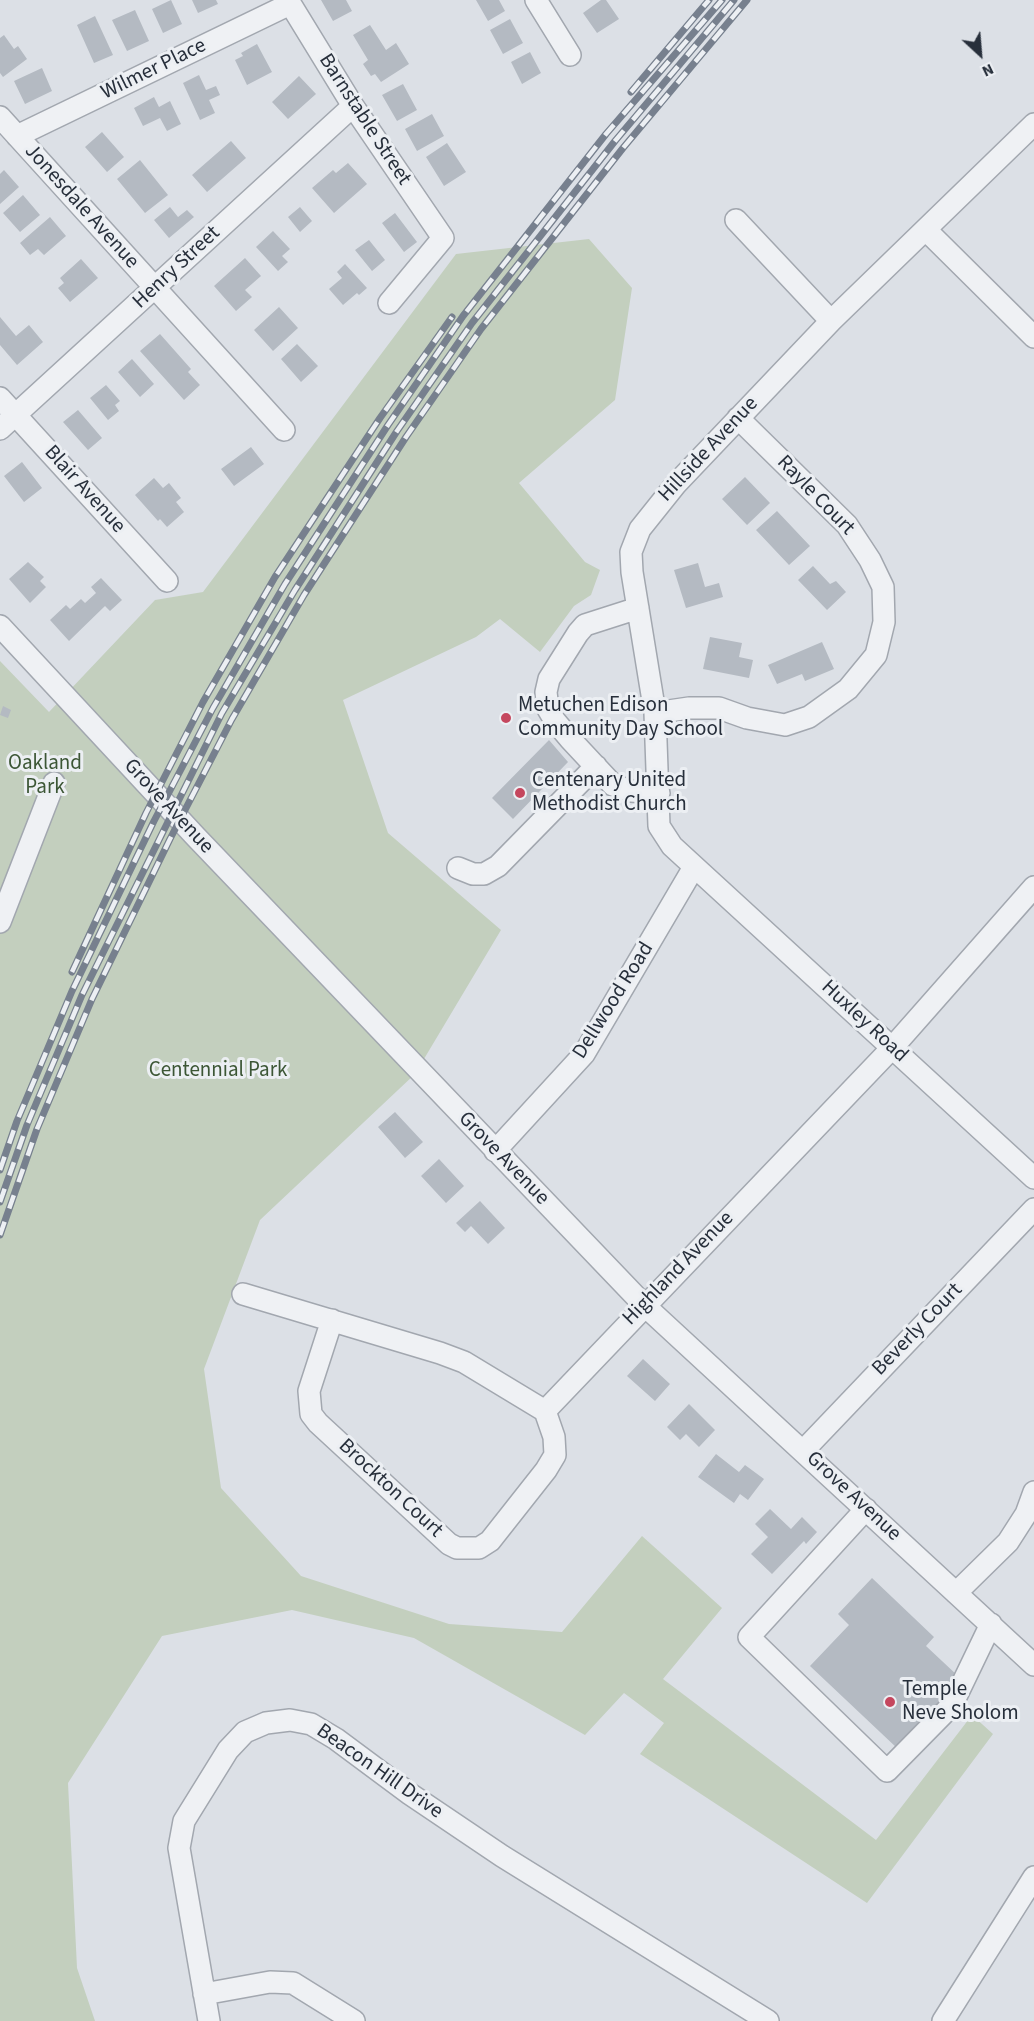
<!DOCTYPE html>
<html>
<head>
<meta charset="utf-8">
<style>
  body { margin:0 }
  #map { position:relative; width:1034px; height:2021px; overflow:hidden; background:#dce0e6; font-family:"Source Sans 3",sans-serif }
  canvas { display:block }
  .north { position:absolute; left:950px; top:24px; width:60px; height:60px; -webkit-text-stroke:4px #eceff3; paint-order:stroke; rotate:154deg; font-size:16px; font-weight:700; line-height:24px; text-align:center; color:#272f3b }
  .north::after { content:''; display:block; margin:auto; width:21px; height:27px; background:#272f3b; clip-path:polygon(50% 0,100% 100%,50% 72%,0 100%) }
</style>
</head>
<body>
<div id="map">
<canvas width="1034" height="2021"></canvas>
<div class="north">N</div>
</div>
<script>
const context = document.querySelector('canvas').getContext('2d');
context.lineJoin = 'round';
function paint(path, color) { context.fillStyle = color; context.fill(path, 'evenodd'); }
const toPath = rows => new Path2D(rows.map(r => 'M' + r).join(''));
function stroke(path, color, width, dash) { context.strokeStyle = color; context.lineWidth = width; context.lineCap = dash ? 'butt' : 'round'; context.setLineDash(dash || []); context.stroke(path); }
function label(font, color, halo, rows, align = 'center') {
  context.font = font + ' "Source Sans 3",sans-serif'; context.lineWidth = 6; context.setLineDash([]); context.textBaseline = 'middle'; context.strokeStyle = halo; context.fillStyle = color; for (const [text, x, y, turn = 0] of rows) {
    context.save(); context.translate(x, y); context.rotate((+turn || 0) * Math.PI / 180); context.textAlign = isNaN(turn) ? turn : align; if (halo) context.strokeText(text, 0, 0); context.fillText(text, 0, 0); context.restore();
  }
}
const green = toPath([
  [589,239,632,288,615,400,519,483,585,562,600,570,591,595,574,606,540,652,500,619,476,637,343,700,388,833,501,930,415,1074,260,1220,204,1369,221,1488,301,1576,449,1624,562,1632,642,1536,722,1608,663,1679,876,1840,972,1715,993,1734,867,1903,640,1754,664,1723,624,1693,585,1735,414,1638,292,1610,162,1636,68,1783,77,1968,95,2021,0,2021,0,661,49,712,155,600,203,592,456,254]
]);
const building = toPath([
  [171,0,182,24,163,33,152,9],
  [192,0,216,0,218,4,198,13],
  [321,0,346,0,352,11,333,21],
  [476,0,499,0,505,11,488,21],
  [601,0,606,0,619,19,597,33,583,13],
  [135,10,149,41,127,51,112,20],
  [95,16,113,55,94,63,77,25],
  [510,19,523,43,503,54,490,30],
  [370,25,386,50,396,43,409,64,381,82,375,74,371,76,363,64,368,60,353,35],
  [4,35,14,49,18,46,27,59,3,77,0,73,0,38],
  [257,44,272,72,247,85,235,60,243,56,241,53],
  [530,52,541,73,522,84,511,62],
  [42,68,52,91,25,104,14,81],
  [199,75,206,90,216,86,220,95,209,100,215,113,200,120,183,83],
  [299,76,316,94,288,119,272,102],
  [403,84,417,110,397,121,382,95],
  [154,97,159,107,170,101,181,124,167,131,160,118,143,126,134,108],
  [432,114,444,136,417,151,405,129],
  [102,132,124,157,107,172,85,147],
  [231,141,246,158,207,192,192,175],
  [447,143,466,172,444,186,426,157],
  [140,160,168,195,145,213,117,179],
  [348,163,367,184,334,213,312,188,333,170,336,173],
  [4,170,19,187,0,204,0,174],
  [23,195,40,215,20,232,3,213],
  [170,207,178,217,187,210,194,217,169,238,154,220],
  [300,207,312,221,300,232,288,217],
  [395,213,417,242,404,252,382,223],
  [50,217,66,236,44,255,38,249,30,255,20,243],
  [273,231,290,249,282,256,288,262,278,271,256,247],
  [369,240,385,260,372,271,355,250],
  [245,258,261,276,245,290,252,297,236,311,214,286],
  [81,259,98,278,70,302,58,288,64,283,60,278],
  [345,264,367,288,359,295,357,293,343,305,329,289,342,278,337,272],
  [279,307,298,328,273,351,254,330],
  [0,317,16,336,29,325,43,342,17,365,0,345],
  [160,334,191,369,188,372,200,385,184,400,140,351],
  [297,344,318,366,301,382,281,359],
  [132,359,154,384,140,397,118,372],
  [106,385,120,401,115,405,119,411,108,420,90,398],
  [78,410,102,438,88,450,63,422],
  [251,447,264,464,234,486,221,469],
  [22,462,42,488,24,502,4,476],
  [745,477,770,503,747,525,722,499],
  [154,478,163,488,169,483,181,498,176,502,184,512,167,527,160,519,158,521,135,495],
  [777,511,810,546,789,565,756,530],
  [28,562,44,577,40,581,46,587,30,603,9,579],
  [698,563,705,587,719,583,723,597,686,608,674,570],
  [813,566,830,584,836,581,846,592,827,610,798,580],
  [101,578,122,600,110,611,105,606,69,641,50,620,66,605,70,609,81,599,85,603,96,593,91,587],
  [710,637,742,643,739,657,753,660,749,678,703,669],
  [822,642,834,669,805,681,802,674,777,684,768,665],
  [3,706,11,710,8,718,0,715],
  [549,740,568,762,513,819,492,798],
  [395,1112,423,1142,405,1158,378,1127],
  [439,1159,464,1186,446,1203,421,1176],
  [480,1201,505,1228,488,1244,471,1226,465,1232,456,1223],
  [643,1359,670,1384,655,1401,627,1376],
  [689,1404,715,1430,699,1447,686,1434,680,1440,667,1427],
  [716,1454,739,1472,745,1465,764,1479,748,1500,740,1494,734,1503,698,1477],
  [770,1509,791,1529,802,1517,817,1532,806,1544,804,1541,772,1574,751,1554,768,1537,755,1524],
  [872,1578,934,1637,926,1646,958,1676,942,1694,946,1698,898,1749,810,1666,849,1625,838,1614]
]);
const minor = toPath([
  [288,0,353,106,443,238,389,303],
  [536,0,570,55],
  [0,117,284,430],
  [1034,124,831,321,676,484,640,529,631,552,632,572,655,713,659,826,672,846,1034,1178],
  [17,136,290,4],
  [736,220,831,321],
  [926,230,1034,337],
  [0,398,167,581],
  [0,429,353,106],
  [638,608,585,625,578,633,549,679,546,692,548,709,555,721,570,739,613,785,631,791,659,793],
  [0,626,196,837,644,1305,1034,1665],
  [655,713,689,708,719,708,747,718,785,725,809,717,848,689,876,655,884,622,883,587,870,560,847,525,738,418],
  [458,868,473,874,484,874,498,866,596,766],
  [0,922,54,783],
  [495,1151,584,1054,694,867],
  [243,1294,440,1353,464,1362,545,1411,892,1048,1034,887],
  [332,1320,309,1391,311,1414,318,1423,449,1544,457,1548,479,1548,490,1541,546,1470,555,1455,554,1437,545,1411],
  [803,1451,1034,1209],
  [866,1509,749,1637,887,1771,952,1705,991,1624],
  [956,1593,1008,1542,1026,1514,1034,1492],
  [204,1994,270,1982,293,1983,354,2021],
  [209,2021,179,1848,184,1821,228,1750,245,1732,266,1723,290,1720,311,1724,336,1739,410,1794,502,1856,768,2021],
  [943,2021,1034,1877]
]);
const rail = toPath([
  [631,92,709,0],
  [72,972,146,813,203,702,275,577,380,418,452,317],
  [0,1170,17,1121,72,991,154,821,213,708,285,584,388,425,463,316,606,134,722,0],
  [0,1202,27,1125,82,995,222,713,295,590,397,431,472,323,615,141,734,0],
  [0,1235,37,1129,92,999,170,839,232,719,304,595,406,437,481,329,623,148,747,0]
]);
const markers = [
  [506,718,6,"#c5475e"],
  [520,793,6,"#c5475e"],
  [890,1702,6,"#c5475e"]
];
const streetNames = [
  ["Wilmer Place",154,70,-26],
  ["Barnstable Street",364,120,57],
  ["Jonesdale Avenue",81,207,48],
  ["Henry Street",177,268,-43],
  ["Hillside Avenue",709,450,-47],
  ["Blair Avenue",84,490,48],
  ["Rayle Court",815,496,46],
  ["Grove Avenue",168,807,47],
  ["Dellwood Road",614,1001,-58],
  ["Huxley Road",864,1022,43],
  ["Grove Avenue",503,1159,46],
  ["Highland Avenue",679,1269,-46],
  ["Beverly Court",918,1330,-46],
  ["Brockton Court",390,1489,43],
  ["Grove Avenue",853,1497,43],
  ["Beacon Hill Drive",379,1772,35]
];
const poiNames = [
  ["Metuchen Edison",518,706],
  ["Community Day School",518,730],
  ["Centenary United",532,781],
  ["Methodist Church",532,805],
  ["Temple",902,1690],
  ["Neve Sholom",902,1714]
];
const parkNames = [
  ["Oakland",45,764],
  ["Park",45,788],
  ["Centennial Park",218,1071]
];
paint(green, '#c3cfbe');
paint(building, '#b4bac2');
stroke(minor, '#a2a7af', 24);
stroke(minor, '#eff1f4', 21);
stroke(rail, '#77808e', 7);
stroke(rail, '#eceff3', 4.5, [14]);
for (const [x, y, r, color] of markers) { const dot = new Path2D(); dot.arc(x, y, r, 0, 2 * Math.PI); context.fillStyle = color; context.fill(dot); stroke(dot, '#eceff3', 2); }
label('21px', '#272f3b', '#eceff3', streetNames);
label('21px', '#272f3b', '#eceff3', poiNames, 'left');
label('21px', '#3c5635', '#eceff3', parkNames);
</script>
</body>
</html>
